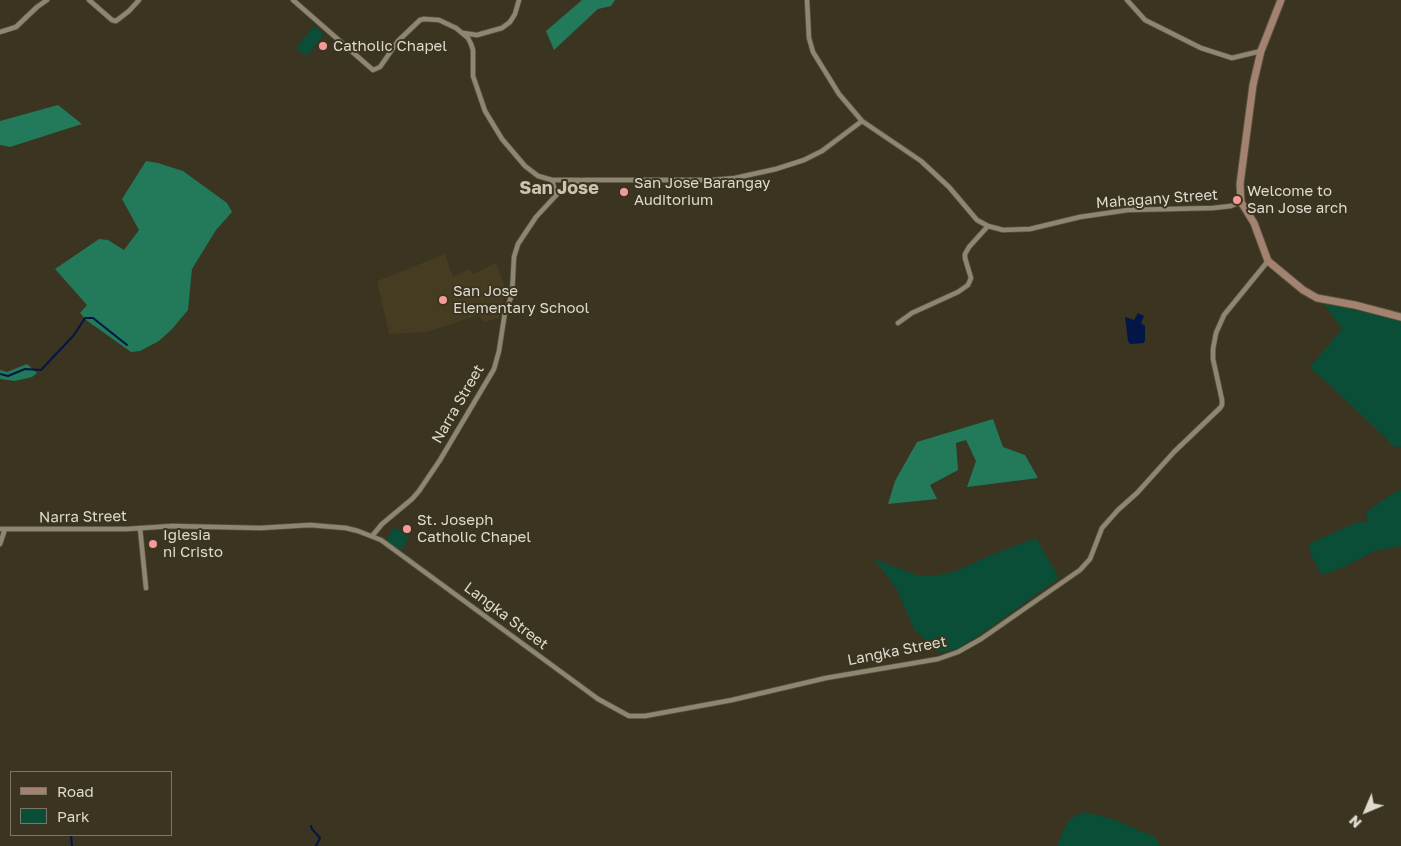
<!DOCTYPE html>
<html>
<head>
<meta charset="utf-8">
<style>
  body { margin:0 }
  #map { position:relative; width:1401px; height:846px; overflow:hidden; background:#3a3420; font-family:"Golos Text",sans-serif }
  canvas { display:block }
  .legend { position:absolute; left:10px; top:771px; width:162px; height:65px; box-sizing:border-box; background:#3a3420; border:1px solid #7c7666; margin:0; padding:6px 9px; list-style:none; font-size:15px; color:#dedace }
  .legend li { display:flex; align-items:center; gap:10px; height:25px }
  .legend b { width:25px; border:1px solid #7c7666 }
  .north { position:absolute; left:1341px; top:786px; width:50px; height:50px; -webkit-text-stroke:4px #3a3420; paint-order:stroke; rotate:225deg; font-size:14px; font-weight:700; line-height:20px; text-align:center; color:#dedace }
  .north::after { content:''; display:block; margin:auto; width:18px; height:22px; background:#dedace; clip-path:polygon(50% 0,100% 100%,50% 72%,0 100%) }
</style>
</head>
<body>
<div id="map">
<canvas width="1401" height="846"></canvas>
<ul class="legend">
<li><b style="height:6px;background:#a3826f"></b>Road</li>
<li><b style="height:14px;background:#0b4e37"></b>Park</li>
</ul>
<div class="north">N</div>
</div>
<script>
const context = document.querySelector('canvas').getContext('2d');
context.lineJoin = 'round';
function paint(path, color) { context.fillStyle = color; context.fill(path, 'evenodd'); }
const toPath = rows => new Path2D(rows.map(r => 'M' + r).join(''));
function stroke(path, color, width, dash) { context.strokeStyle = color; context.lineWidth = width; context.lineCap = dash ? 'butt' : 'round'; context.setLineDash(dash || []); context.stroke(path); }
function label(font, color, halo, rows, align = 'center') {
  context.font = font + ' "Golos Text",sans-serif'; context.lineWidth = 4; context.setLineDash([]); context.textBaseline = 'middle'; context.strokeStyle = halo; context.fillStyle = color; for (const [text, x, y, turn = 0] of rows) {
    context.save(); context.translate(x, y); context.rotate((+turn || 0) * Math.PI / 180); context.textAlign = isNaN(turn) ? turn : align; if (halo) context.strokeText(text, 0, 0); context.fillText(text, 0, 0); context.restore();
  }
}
const built = toPath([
  [445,254,453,277,470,269,473,274,496,263,507,292,501,307,499,318,484,322,478,315,427,332,389,334,377,281]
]);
const green = toPath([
  [314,26,324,34,307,56,296,48],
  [1323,303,1356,308,1401,320,1401,447,1392,446,1386,438,1310,367,1342,329],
  [1401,490,1401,546,1375,551,1342,568,1322,575,1311,555,1309,544,1355,523,1368,521,1366,512,1393,493],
  [394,527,409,537,401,550,386,540],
  [1036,538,1059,578,984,632,957,649,939,653,915,631,896,588,874,559,917,575,934,576,956,571,991,555],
  [1083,812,1110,818,1155,837,1160,846,1057,846,1062,833,1071,818]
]);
const forest = toPath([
  [582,0,615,0,611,6,598,9,554,50,546,31],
  [58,105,82,124,10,147,0,145,0,121],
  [146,161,158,163,183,171,227,203,232,212,216,230,192,269,188,310,172,329,159,341,140,351,131,352,86,320,80,313,87,305,55,269,99,239,108,240,124,250,139,230,122,199],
  [27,364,37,373,32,377,15,381,0,379,0,370,7,372],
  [993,419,1003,447,1025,455,1038,478,967,487,976,461,966,440,956,443,958,470,930,485,937,499,888,504,895,481,917,442]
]);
const water = toPath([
  [1138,313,1144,316,1141,323,1145,326,1145,340,1144,343,1130,344,1128,341,1125,317,1134,320]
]);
const stream = toPath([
  [0,374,8,376,25,369,41,370,74,335,85,318,93,318,127,345],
  [311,826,312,829,320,838,316,846],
  [71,835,72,846]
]);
const street = toPath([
  [89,0,112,20,116,21,129,11,139,0],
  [293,0,373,70,380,67,398,41,420,20,424,19,439,20,456,28,468,38,471,44,473,50,473,76,485,111,502,139,525,166,538,176,552,180,580,180],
  [807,0,809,38,813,52,839,94,862,121,921,161,949,187,977,220,988,226,1003,230,1030,229,1080,217,1128,210,1213,208,1231,206,1241,202],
  [1127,0,1145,20,1201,48,1232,58,1261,51],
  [0,32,16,27,37,7,47,0],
  [463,33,477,35,502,28,510,22,515,14,519,0],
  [552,180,556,195],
  [898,323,912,313,958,292,968,285,971,278,965,258,965,254,969,247,988,226],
  [140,528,146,588],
  [0,529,127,529,172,526,260,528,310,525,346,528,358,531,381,540,598,699,629,716,645,716,732,700,826,678,938,659,958,652,981,639,1080,570,1090,559,1102,528,1118,510,1137,493,1174,452,1220,408,1222,405,1222,400,1213,359,1213,349,1216,333,1224,315,1268,261],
  [373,535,382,524,412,499,419,491,440,460,494,369,499,351,505,312,512,295,514,257,518,244,536,217,562,189,583,180,713,180,735,178,776,169,804,160,822,151,862,121],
  [0,544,5,529]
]);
const secondary = toPath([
  [1281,0,1261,51,1253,85,1240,184,1241,202,1254,223,1268,261,1303,290,1317,298,1355,305,1401,317]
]);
const markers = [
  [323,46,5,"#f59b97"],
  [624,192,5,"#f59b97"],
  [1237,200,5,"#f59b97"],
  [443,300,5,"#f59b97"],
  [407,529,5,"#f59b97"],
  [153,544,5,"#f59b97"]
];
const poiNames = [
  ["Catholic Chapel",333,46],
  ["San Jose Barangay",634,183],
  ["Auditorium",634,200],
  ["Welcome to",1247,191],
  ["San Jose arch",1247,208],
  ["San Jose",453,291],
  ["Elementary School",453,308],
  ["St. Joseph",417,520],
  ["Catholic Chapel",417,537],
  ["Iglesia",163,535],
  ["ni Cristo",163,552]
];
const streetNames = [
  ["Mahagany Street",1157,199,-4],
  ["Narra Street",458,404,-60],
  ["Narra Street",83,517,-1],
  ["Langka Street",506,616,37],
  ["Langka Street",897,651,-11]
];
const quarterNames = [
  ["San Jose",559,188]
];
paint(built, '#453c22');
paint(green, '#0b4e37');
paint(forest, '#227a5a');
paint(water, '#021648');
stroke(stream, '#021648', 2);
stroke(street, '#56503f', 6);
stroke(secondary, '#56503f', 9);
stroke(street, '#8d8670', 4.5);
stroke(secondary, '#a3826f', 7);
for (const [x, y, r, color] of markers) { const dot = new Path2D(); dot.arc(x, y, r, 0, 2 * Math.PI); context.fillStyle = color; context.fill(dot); stroke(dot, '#3a3420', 2); }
label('15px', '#dedace', '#3a3420', poiNames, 'left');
label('15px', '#dedace', '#3a3420', streetNames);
label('bold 18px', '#ccc5ad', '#3a3420', quarterNames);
</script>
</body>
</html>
